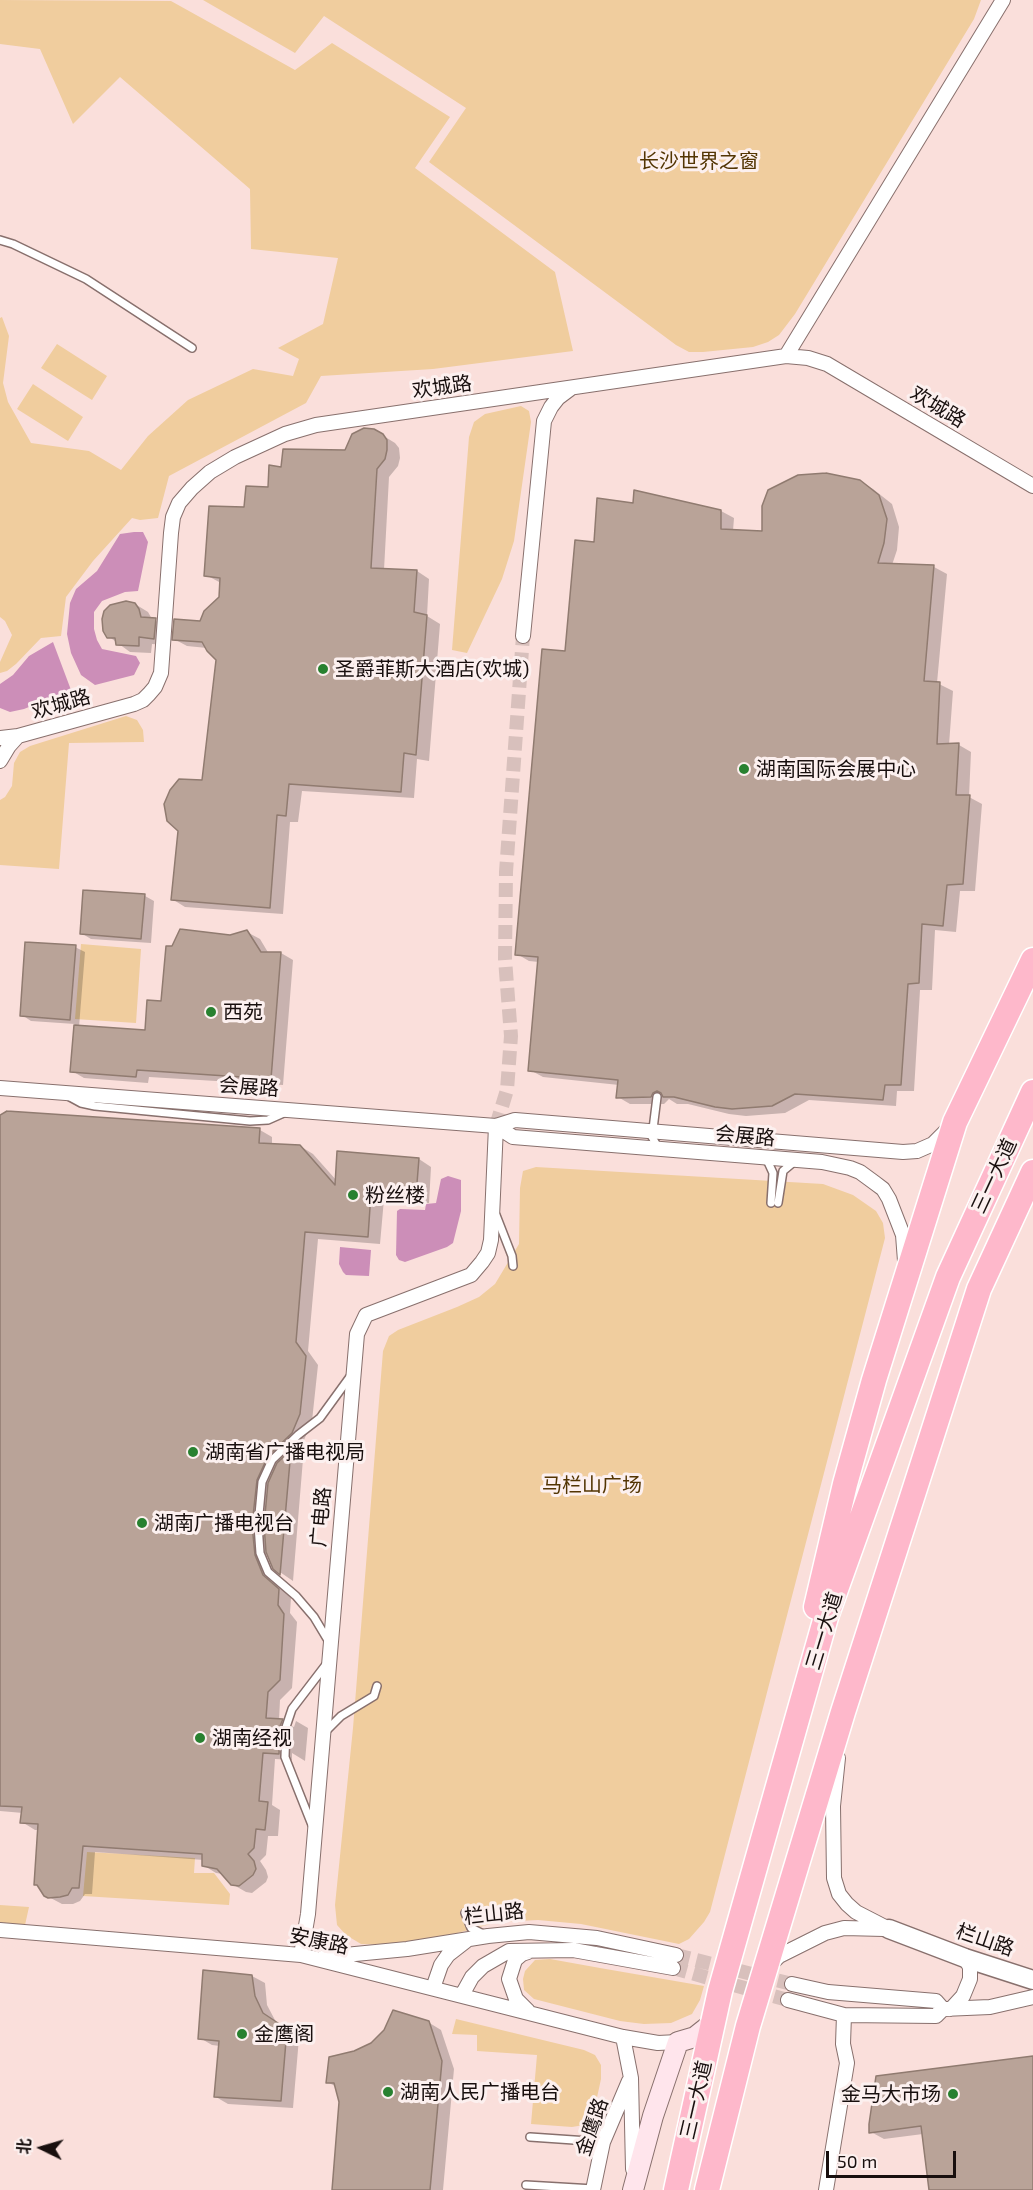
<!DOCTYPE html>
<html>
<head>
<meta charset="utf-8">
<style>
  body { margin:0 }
  #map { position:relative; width:1033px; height:2190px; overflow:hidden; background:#fadfdb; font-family:"Exo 2","Noto Sans SC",sans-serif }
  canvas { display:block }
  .north { position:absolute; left:12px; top:2118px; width:60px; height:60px; -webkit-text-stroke:4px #fcf0ef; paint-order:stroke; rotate:275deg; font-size:16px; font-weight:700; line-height:24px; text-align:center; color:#180f0e }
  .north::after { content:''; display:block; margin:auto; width:21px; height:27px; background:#180f0e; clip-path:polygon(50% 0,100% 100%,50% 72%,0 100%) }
  .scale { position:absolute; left:826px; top:2151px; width:130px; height:27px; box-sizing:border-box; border:3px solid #180f0e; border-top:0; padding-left:8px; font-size:18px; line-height:21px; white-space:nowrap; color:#180f0e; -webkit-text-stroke:4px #fcf0ef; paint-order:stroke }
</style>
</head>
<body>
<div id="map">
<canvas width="1033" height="2190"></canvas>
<div class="north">北</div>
<div class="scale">50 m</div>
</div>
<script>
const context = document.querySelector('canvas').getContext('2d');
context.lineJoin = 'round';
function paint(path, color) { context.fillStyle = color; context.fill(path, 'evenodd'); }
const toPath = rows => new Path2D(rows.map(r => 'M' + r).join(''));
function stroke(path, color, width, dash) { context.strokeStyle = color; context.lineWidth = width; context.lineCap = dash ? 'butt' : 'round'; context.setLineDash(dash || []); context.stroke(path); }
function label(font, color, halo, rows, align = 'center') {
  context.font = font + ' "Exo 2","Noto Sans SC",sans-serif'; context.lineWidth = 6; context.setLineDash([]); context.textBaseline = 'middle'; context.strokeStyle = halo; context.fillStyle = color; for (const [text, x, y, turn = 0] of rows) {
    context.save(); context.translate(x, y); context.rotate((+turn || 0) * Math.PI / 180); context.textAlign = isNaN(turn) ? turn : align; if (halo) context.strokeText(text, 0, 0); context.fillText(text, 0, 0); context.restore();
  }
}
const green = toPath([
  [0,0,171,1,295,70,332,43,450,117,415,168,555,272,573,351,433,369,321,376,306,403,169,476,158,518,140,520,132,518,93,561,66,597,61,636,41,638,16,664,7,671,0,673,0,662,12,635,5,621,0,617,0,318,2,317,9,336,3,383,8,402,31,443,89,451,121,470,148,436,188,400,253,369,293,376,299,359,278,348,323,324,338,258,251,249,250,189,120,77,73,124,40,49,0,44],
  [203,0,981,0,974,19,795,314,779,335,768,342,753,347,703,352,689,352,676,345,429,162,466,108,324,16,295,53],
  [57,344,107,376,92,400,41,368],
  [33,384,83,417,68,441,17,409],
  [521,406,529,411,531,422,514,541,502,579,467,653,452,650,469,437,474,422,485,414],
  [126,716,137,720,143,730,144,742,69,743,59,869,0,865,0,800,5,797,12,786,14,763,20,752,30,746],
  [81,944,141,949,136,1023,75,1019],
  [536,1167,823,1184,853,1195,876,1211,883,1223,885,1238,710,1912,704,1922,689,1939,679,1944,581,1924,538,1920,498,1922,450,1935,385,1945,361,1944,346,1935,337,1925,335,1905,353,1728,383,1351,389,1336,398,1330,457,1307,479,1297,495,1284,519,1244,520,1188,523,1171],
  [87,1852,195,1858,194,1873,214,1873,230,1894,229,1905,83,1896],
  [0,1905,29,1907,25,1925,0,1923],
  [550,1959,600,1968,704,1986,700,2000,692,2014,671,2023,644,2024,620,2021,534,1999,524,1990,523,1979,525,1971,535,1960],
  [456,2019,584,2050,595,2055,601,2065,601,2079,593,2116,584,2125,572,2127,531,2124,537,2055,477,2051,477,2035,452,2034]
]);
const water = toPath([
  [134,532,143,532,148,542,138,591,125,592,102,601,94,612,94,629,97,640,102,649,136,656,140,663,134,675,95,685,81,675,71,653,67,634,70,603,76,589,97,571,120,534],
  [53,642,71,690,24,709,10,712,0,708,0,684,13,675,29,656],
  [448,1176,461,1180,461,1211,453,1243,447,1247,405,1262,399,1260,396,1255,397,1211,400,1209,425,1210,426,1204,436,1203,441,1179],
  [340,1247,371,1250,369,1276,346,1275,343,1272,339,1264]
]);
const shadow = toPath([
  [382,435,395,443,399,448,400,458,398,466,389,477,384,570,417,571,429,579,427,616,440,624,429,761,417,759,414,798,302,791,298,822,290,822,283,914,185,907,172,899,179,830,203,782,217,659,207,648,187,646,174,639,201,622,221,598,221,583,206,575,246,508,269,489,283,469,346,451],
  [860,481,873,489,892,504,899,527,897,550,892,565,934,567,947,574,937,683,953,691,949,745,959,745,971,752,969,797,982,804,975,891,960,891,956,932,935,930,932,990,920,990,914,1091,897,1091,896,1106,809,1100,785,1113,746,1116,729,1114,688,1104,677,1104,669,1099,664,1104,630,1104,618,1097,619,1085,543,1077,530,1070,539,962,529,961,517,954,566,653,596,544,635,504,721,511,734,518,733,531,764,533],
  [135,604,148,612,152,619,168,627,167,645,152,644,151,653,130,652,108,636],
  [145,896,154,901,151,943,91,939,81,933],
  [247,932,260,939,269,954,281,953,293,960,283,1085,149,1077,148,1083,84,1078,72,1071,75,1024,31,1021,22,1015,75,947,85,952,79,1027,146,1032,162,1003,230,937],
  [0,1118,260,1130,272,1137,272,1145,300,1146,313,1154,337,1181,419,1159,431,1167,429,1203,384,1199,380,1244,318,1239,308,1351,318,1365,312,1421,304,1440,292,1452,303,1459,293,1581,274,1568,266,1551,267,1563,276,1583,291,1598,290,1613,297,1622,292,1688,280,1700,279,1720,294,1727,296,1721,308,1728,305,1761,292,1753,292,1760,275,1759,272,1805,280,1810,278,1836,268,1836,266,1855,260,1861,266,1870,268,1877,266,1882,252,1893,246,1892,232,1884,223,1874,216,1873,203,1865,204,1860,95,1852,92,1894,85,1894,80,1901,73,1904,62,1904,45,1895,41,1888,35,1884,39,1830,35,1830,22,1822,23,1813,0,1811],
  [252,1976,265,1983,267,2005,276,2022,299,2038,293,2108,228,2104,216,2097,220,2046,212,2045,200,2038],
  [428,2022,441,2030,454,2069,443,2190,333,2190,341,2102,337,2087,327,2082,355,2053],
  [1033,2058,1033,2190,930,2190,923,2134,884,2139,871,2132]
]);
const building = toPath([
  [364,428,374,429,383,434,387,440,387,450,385,459,377,469,371,568,417,570,414,612,427,615,416,755,404,753,401,792,289,784,286,816,277,815,270,908,171,900,178,831,167,821,164,804,170,790,179,779,202,780,216,660,207,651,202,642,172,640,174,619,200,621,204,611,219,597,220,578,204,576,209,506,244,507,246,486,268,487,269,465,281,467,283,449,345,450,352,434,364,428],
  [826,473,860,480,879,495,887,519,884,543,878,563,934,565,924,681,940,682,937,744,959,743,956,795,970,795,963,884,947,885,943,926,922,924,919,983,908,984,901,1085,885,1085,883,1100,795,1094,772,1106,732,1109,715,1107,674,1097,663,1097,661,1093,657,1091,653,1093,651,1097,616,1098,618,1080,528,1071,538,957,515,955,542,649,565,651,575,540,594,542,597,498,633,503,634,490,721,510,721,529,762,531,762,506,768,490,798,475,826,473],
  [126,601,135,603,139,609,141,617,156,618,154,639,139,637,139,646,116,645,115,638,107,638,103,631,102,619,104,611,110,605,126,601],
  [83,890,145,894,141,939,80,934,83,890],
  [180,929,230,935,247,930,261,952,281,952,271,1079,137,1070,136,1077,70,1072,74,1025,145,1030,147,1000,161,1001,166,946,172,946,180,929],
  [25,942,76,945,70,1020,20,1016,25,942],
  [7,1111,260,1128,259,1143,300,1145,335,1185,337,1151,419,1158,416,1196,371,1193,368,1237,305,1232,296,1342,306,1356,300,1414,292,1433,268,1456,257,1480,252,1525,255,1555,263,1575,279,1589,278,1605,284,1614,280,1680,268,1692,266,1718,283,1719,280,1726,279,1754,263,1753,259,1801,268,1802,265,1830,256,1829,254,1848,248,1854,254,1861,256,1869,253,1875,239,1886,231,1885,217,1869,202,1866,202,1854,83,1846,79,1888,72,1888,68,1895,60,1897,48,1898,44,1896,37,1885,34,1885,38,1824,20,1823,22,1807,0,1806,0,1115,7,1111],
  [291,1450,280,1575,273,1569,266,1552,264,1525,268,1483,277,1463,291,1450],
  [203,1970,252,1975,255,1996,263,2013,287,2029,281,2101,214,2097,219,2041,198,2039,203,1970],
  [393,2010,429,2021,442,2061,430,2190,332,2190,339,2102,334,2083,326,2083,329,2057,354,2051,371,2043,384,2030,393,2010],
  [1033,2056,1033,2190,929,2190,921,2126,869,2133,869,2124,876,2076,1033,2056]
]);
const minorTunnel = toPath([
  [496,1126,507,1090,511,1036,505,959,506,872,523,636],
  [676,1955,792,1984],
  [673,1968,788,2000]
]);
const service = toPath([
  [0,240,13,244,86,279,192,348],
  [70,1097,81,1103,95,1106,250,1121,268,1120,286,1112],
  [657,1097,652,1137,659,1149],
  [763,1159,768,1162,773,1173,771,1203],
  [778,1203,783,1171,795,1161],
  [496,1215,512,1256,513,1266],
  [329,1642,314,1617,296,1596,268,1572,260,1553,258,1525,262,1482,272,1460,298,1435,320,1418,352,1374],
  [326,1731,341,1716,374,1696,377,1686],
  [312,1825,285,1757,286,1727,292,1709,328,1662],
  [465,1913,471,1928,483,1934],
  [530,2137,603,2142],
  [526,2185,594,2189]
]);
const minor = toPath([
  [786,356,1003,0],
  [523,636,544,421,551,407,558,398,570,389],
  [0,738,18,736,134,704,143,700,149,694,155,687,161,673,171,533,173,517,179,503,192,488,210,472,235,457,285,434,316,425,786,356,808,358,827,364,1033,486],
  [0,761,9,746,18,736],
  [0,1088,496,1126,515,1120,903,1152,917,1151,933,1144,949,1128],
  [496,1126,513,1137,822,1162,850,1168,860,1172,875,1183,883,1189,889,1199,903,1235,905,1261],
  [838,1758,833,1806,834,1878,839,1894,847,1904,856,1912,889,1929],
  [0,1930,301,1955,623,2037,658,2043,678,2042],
  [301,1955,308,1914,357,1334,366,1315,471,1275,482,1262,488,1253,491,1240,496,1126],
  [324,1957,407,1949,488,1936,529,1932,597,1938,676,1955],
  [769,1966,779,1956,825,1933,844,1928,884,1929],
  [792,1984,828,1992,936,2001,943,2009],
  [433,1988,441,1965,448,1955,466,1941],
  [462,1995,472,1977,483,1966,509,1951,573,1950,673,1968],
  [788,2000,844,2015,936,2016,943,2009,990,2007,1033,1997],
  [951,2009,963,1996,970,1979,970,1967,965,1958],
  [528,2011,516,1999,509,1979,515,1960,522,1954,528,1952],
  [623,2037,631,2078,633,2169],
  [593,2190,603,2142,629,2081],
  [826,2190,847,2063,843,2044,844,2015]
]);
const tertiary = toPath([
  [889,1929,965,1958,1033,1980]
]);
const secondary = toPath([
  [633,2190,653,2116,678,2042,695,2037,714,2022]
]);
const trunk = toPath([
  [816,1607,845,1484,874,1380,955,1122,1033,960],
  [676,2190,720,1991,826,1617,948,1277,1033,1092],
  [707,2190,748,2026,843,1712,979,1289,1033,1172]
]);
const markers = [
  [323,669,6,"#288130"],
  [744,769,6,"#288130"],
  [211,1012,6,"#288130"],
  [353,1195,6,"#288130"],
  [193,1452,6,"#288130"],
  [142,1523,6,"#288130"],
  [200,1738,6,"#288130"],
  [242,2034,6,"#288130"],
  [388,2092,6,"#288130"],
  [953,2094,6,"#288130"]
];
const parkNames = [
  ["长沙世界之窗",699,161],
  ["马栏山广场",592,1485]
];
const streetNames = [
  ["欢城路",442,387,-8],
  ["欢城路",938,407,31],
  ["欢城路",61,704,-16],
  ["会展路",249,1087,4],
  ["会展路",745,1136,5],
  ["三一大道",994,1176,-65],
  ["广电路",321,1517,-85],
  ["三一大道",824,1631,-73],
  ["栏山路",494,1914,-6],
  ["栏山路",985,1940,19],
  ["安康路",319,1941,12],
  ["三一大道",696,2100,-77],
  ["金鹰路",592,2127,-71]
];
const poiNames = [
  ["圣爵菲斯大酒店(欢城)",335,669],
  ["湖南国际会展中心",756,769],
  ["西苑",223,1012],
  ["粉丝楼",365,1195],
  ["湖南省广播电视局",205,1452],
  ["湖南广播电视台",154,1523],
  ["湖南经视",212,1738],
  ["金鹰阁",254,2034],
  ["湖南人民广播电台",400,2092],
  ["金马大市场",941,2094,"right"]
];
paint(green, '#f0cd9e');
paint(water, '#cc8eb8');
paint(shadow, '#0003');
paint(building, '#b9a398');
stroke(building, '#907b70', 1.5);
stroke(minorTunnel, '#d8c0bc', 14, [14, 7]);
stroke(service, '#88706d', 10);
stroke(minor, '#88706d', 16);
stroke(tertiary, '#88706d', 21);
stroke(secondary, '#88706d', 22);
stroke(trunk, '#fff', 27);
stroke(service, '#fff', 7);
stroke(minor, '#fff', 14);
stroke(tertiary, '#fff', 18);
stroke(secondary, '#ffe5ec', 20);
stroke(trunk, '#feb8cb', 24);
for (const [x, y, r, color] of markers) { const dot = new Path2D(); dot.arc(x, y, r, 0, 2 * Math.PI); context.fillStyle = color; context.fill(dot); stroke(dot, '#fcf0ef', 2); }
label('20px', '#533503', '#fcf0ef', parkNames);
label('20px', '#180f0e', '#fcf0ef', streetNames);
label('20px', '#180f0e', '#fcf0ef', poiNames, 'left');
</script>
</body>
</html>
